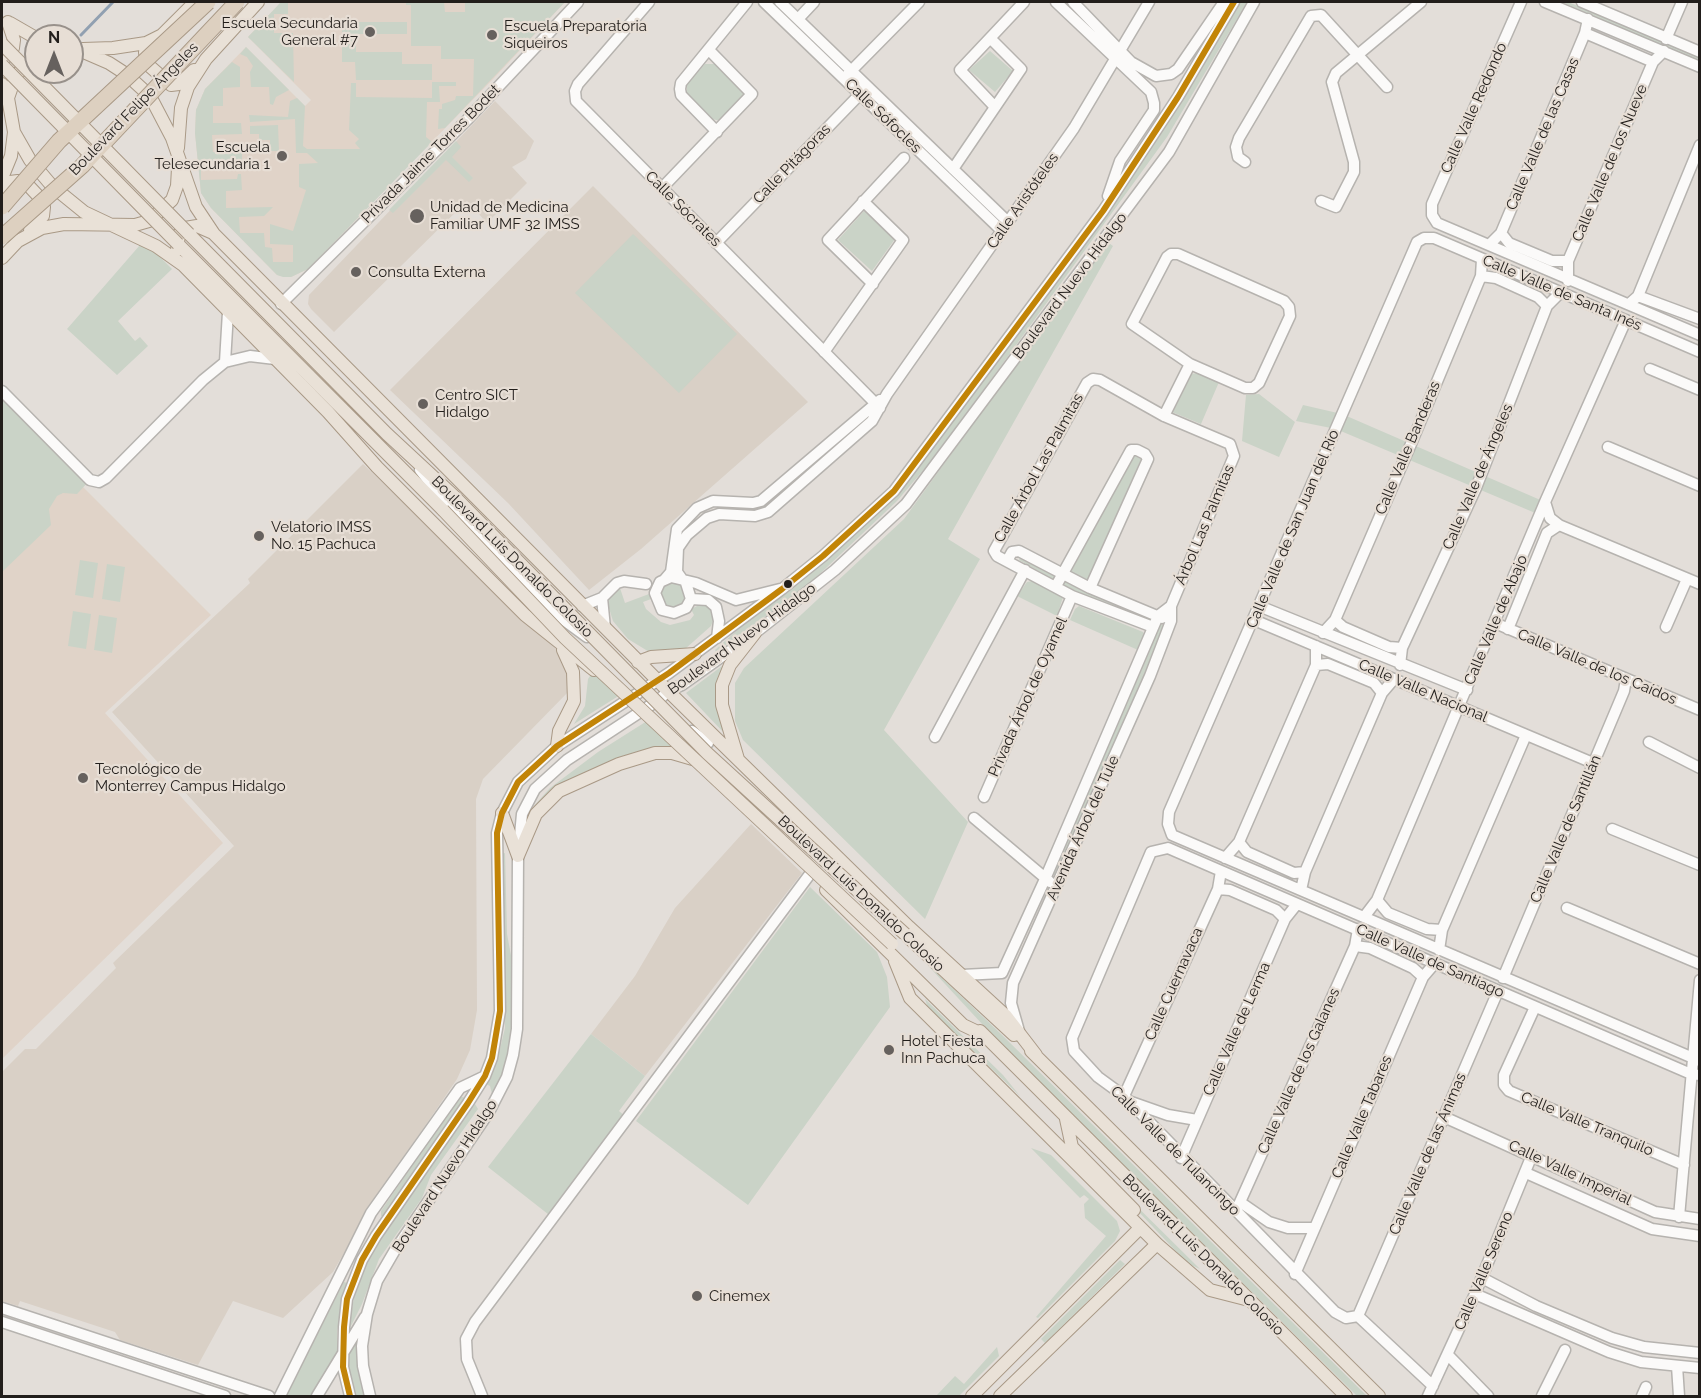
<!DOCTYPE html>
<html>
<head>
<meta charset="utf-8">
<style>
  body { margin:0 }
  #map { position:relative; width:1701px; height:1398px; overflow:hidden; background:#e3ded9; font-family:Raleway,sans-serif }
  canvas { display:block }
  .frame { position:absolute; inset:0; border:3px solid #221e1b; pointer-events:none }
  .north { position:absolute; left:24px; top:24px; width:60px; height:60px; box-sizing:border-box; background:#e7ded5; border:2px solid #98918b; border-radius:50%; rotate:0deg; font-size:16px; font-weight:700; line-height:24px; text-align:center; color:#221e1b }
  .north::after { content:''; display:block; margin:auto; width:21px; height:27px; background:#66615e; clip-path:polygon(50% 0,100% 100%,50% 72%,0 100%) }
</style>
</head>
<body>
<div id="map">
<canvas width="1701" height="1398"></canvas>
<div class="frame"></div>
<div class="north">N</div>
</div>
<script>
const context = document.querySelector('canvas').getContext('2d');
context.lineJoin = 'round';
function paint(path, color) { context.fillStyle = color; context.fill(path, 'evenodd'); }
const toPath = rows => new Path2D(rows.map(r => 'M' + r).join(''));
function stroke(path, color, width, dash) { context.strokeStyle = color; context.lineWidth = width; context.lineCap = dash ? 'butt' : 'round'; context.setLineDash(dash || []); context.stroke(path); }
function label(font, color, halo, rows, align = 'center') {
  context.font = font + ' Raleway,sans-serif'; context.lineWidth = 4.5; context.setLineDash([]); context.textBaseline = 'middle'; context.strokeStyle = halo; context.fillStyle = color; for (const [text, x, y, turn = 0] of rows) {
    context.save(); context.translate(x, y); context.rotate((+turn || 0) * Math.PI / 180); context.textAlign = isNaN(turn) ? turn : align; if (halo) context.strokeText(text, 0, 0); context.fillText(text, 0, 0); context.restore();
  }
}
const built = toPath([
  [495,101,534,141,526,159,512,167,527,183,487,223,467,201,334,332,311,309,308,304,309,295],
  [593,186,808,402,641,549,589,590,508,503,390,390],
  [363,464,559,652,567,666,570,690,483,779,476,799,477,1010,470,1050,457,1079,374,1201,333,1272,283,1318,233,1301,198,1365,120,1340,115,1332,20,1301,18,1306,2,1301,2,1072,25,1049,36,1049,116,968,113,963,234,846,112,712,250,583,248,579],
  [751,824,802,873,645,1076,591,1034,635,976,675,908]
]);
const education = toPath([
  [281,2,565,2,494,78,308,269,291,277,277,275,211,208,201,193,195,133,196,110,205,89,246,47,305,106,311,100,248,37],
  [2,406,211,615,105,713,223,843,2,1059]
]);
const green = toPath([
  [281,2,288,2,288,14,274,14,274,33,293,33,294,82,248,37],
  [366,2,444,2,445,12,465,12,465,2,565,2,445,128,438,129,439,109,442,109,442,104,455,100,456,96,473,96,474,59,441,59,441,46,411,46,411,5,406,5,406,2],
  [1238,2,1247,2,1167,137,937,454,897,501,807,586,716,652,715,650,744,624,801,581,849,538,932,450,1161,133],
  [1562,2,1568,2,1651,36,1699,58,1699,61],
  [342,22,407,22,407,34,356,34,356,52,402,52,402,64,432,64,432,80,356,80,355,62,342,62],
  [246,47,289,90,276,97,273,105,270,104,269,87,251,87,250,72,253,66,247,57,240,54],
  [990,51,1013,71,995,92,969,70],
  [232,62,240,67,240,87,223,88,223,106,213,106,213,123,241,123,242,134,212,135,213,152,242,152,242,167,237,167,237,162,201,162,201,180,237,179,238,174,241,174,242,190,226,191,226,208,273,207,264,216,239,217,240,233,264,233,265,247,272,248,273,262,293,262,293,245,270,244,270,224,293,231,306,190,299,187,299,164,318,163,307,153,296,153,295,119,250,122,249,115,288,117,290,101,297,98,305,106,303,146,307,149,360,149,355,143,359,139,349,130,351,83,356,83,356,97,432,98,432,82,456,82,456,86,439,86,440,102,427,102,426,137,432,142,308,269,291,277,283,277,277,275,211,208,201,193,195,133,196,110,205,89],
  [705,64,716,64,743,90,743,99,721,121,712,119,687,94,687,84],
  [278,125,279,151,270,151,270,140,259,140,259,134,250,134,250,126],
  [456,141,461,147,452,157,473,178,469,182,446,160,393,213,389,210],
  [864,211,895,239,872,271,838,240],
  [633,234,737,334,679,393,575,293],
  [1106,241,1113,246,948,539,980,559,884,730,968,822,925,919,743,740,735,721,735,683,744,668,904,519],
  [140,245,156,253,172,269,118,321,135,341,140,337,148,346,117,375,67,329],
  [1197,373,1219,382,1201,424,1172,412,1191,374],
  [1259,394,1295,422,1279,457,1242,441,1246,395],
  [2,399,90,480,77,494,63,493,57,496,49,509,51,525,2,572],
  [1303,405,1342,414,1545,502,1540,515,1336,429,1296,421],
  [1134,455,1141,459,1088,580,1071,572],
  [1021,556,1078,588,1153,619,1151,623,1076,592,1019,560],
  [80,560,98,563,93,598,75,595],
  [107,564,125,567,120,602,102,599],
  [1032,581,1063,597,1057,616,1017,596,1027,582],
  '660 596a13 13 0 1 1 26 0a13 13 0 1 1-26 0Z',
  [620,588,625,603,649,594,651,599,643,602,646,609,661,622,670,625,690,620,694,615,691,609,703,603,710,606,714,618,711,626,685,649,651,653,628,639,613,621,608,605,609,599],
  [1079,606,1143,632,1145,636,1138,650,1070,620,1075,609],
  [73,611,91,614,86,649,68,646],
  [99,615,117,618,112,653,94,650],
  [1161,624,1165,626,1057,876,1052,874],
  [726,663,725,734,686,693],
  [592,673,620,695,574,724,585,706,588,679],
  [647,721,677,749,568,780,533,807,550,788,598,752],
  [505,853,507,934,513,966,513,1029,504,1071,492,1094,490,1086,486,1084,500,1049,505,1028,502,854],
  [810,887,877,952,887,977,890,1007,748,1205,636,1121],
  [921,958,1001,1034,1367,1396,1357,1396,995,1038],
  [925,999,1003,1075,1020,1096,928,1008],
  [591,1034,645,1076,619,1111,627,1118,553,1218,488,1167],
  [460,1096,465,1098,384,1216,381,1216,381,1211],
  [475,1104,478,1109,431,1175,422,1198,379,1259,362,1304,348,1332,356,1286,371,1253],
  [1031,1148,1051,1155,1117,1221,1120,1231,1115,1241,1038,1318,1036,1317,1106,1236,1085,1218,1084,1204,1089,1199,1084,1195,1080,1198],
  [1087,1157,1200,1269,1187,1263],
  [1120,1260,1125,1264,1045,1343,1041,1339],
  [344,1282,347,1283,337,1331,337,1353,312,1396,286,1396],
  [358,1332,357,1356,365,1396,354,1396,348,1361,348,1353],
  [997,1347,999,1356,959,1396,936,1396,955,1376,964,1384]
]);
const stream = toPath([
  [81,35,113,2]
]);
const minor = toPath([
  [649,2,578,84,575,91,576,101,880,408],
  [764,2,1001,230],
  [780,2,1008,222],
  [1056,2,1151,92,1154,103,1154,110,1120,161,1108,196],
  [1073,2,1131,62,1156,76,1171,74,1178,69,1224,2],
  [1521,2,1432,204,1432,215,1437,223,1700,335],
  [1545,2,1700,67],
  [1582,2,1700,52],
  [798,19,814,2],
  [1585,33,1653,62],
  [1666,39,1682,2],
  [848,74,919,2],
  [995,107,960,70,1024,2],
  [717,132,681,95,680,89,681,83,747,2],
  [1245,162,1238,157,1236,147,1239,138,1311,16,1321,15,1387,87],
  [953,169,1021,69,990,38],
  [662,188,752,94,709,50],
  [1321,201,1336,207,1354,172,1354,162,1332,82,1336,73,1421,2],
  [1501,233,1509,243,1552,261,1568,261],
  [716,243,864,90],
  [1489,245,1501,233,1585,33,1588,19],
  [1171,254,1178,254,1284,301,1289,307,1290,316,1259,383,1253,388,1245,388,1190,364,1132,324,1167,257,1171,254],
  [1481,276,1496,278,1538,297,1547,306],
  [1568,281,1568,261,1653,62,1664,51],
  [873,284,828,240,904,158],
  [1638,296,1700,319],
  [281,304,467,120,578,2],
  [1629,304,1638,296,1700,145],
  [824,352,903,240,863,201],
  [1700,352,1434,238,1424,238,1417,242,1169,812,1168,824,1172,835,1700,1061],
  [225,362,228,312],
  [1650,369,1700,390],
  [2,391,90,480,99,482,106,478,203,380,225,362,250,356,275,359],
  [1164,416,1190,364],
  [1608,447,1700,486],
  [420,470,438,493,561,618,587,637],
  [1545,502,1550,518,1559,525,1700,584],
  [1007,561,1012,552,1019,551,1090,588,1162,618],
  [665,579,671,572,677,529,697,508,713,501,753,503,761,501,880,400],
  [682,579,677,572,678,548,687,535,707,518,719,514,755,516,768,512,872,421,887,394,1074,128,1149,2],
  [686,583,691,599,686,608,674,613,662,610,655,593,660,582,671,577,696,583,736,600,780,589],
  [1056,586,1131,450,1137,450,1145,454,1148,459,1090,588],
  [602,598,605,628],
  [691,599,708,600,716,607,719,621,717,638],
  [582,606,602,598,617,583,624,581,646,584],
  [1259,606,1467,690],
  [1254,620,1593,763],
  [1335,620,1343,627,1389,647,1402,648],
  [1495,623,1700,710],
  [1666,627,1687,579],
  [1508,629,1547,533,1559,525],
  [1323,633,1335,620,1411,444,1481,276,1482,259],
  [1316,665,1328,664,1374,683,1382,693],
  [1400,665,1402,648,1476,488,1547,306,1561,292],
  [692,731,708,743],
  [935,737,1025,570],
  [1649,742,1700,768],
  [984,797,1072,596],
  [974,818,1050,882],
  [1612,829,1700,865],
  [1239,842,1247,852,1294,873,1305,872],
  [1225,858,1239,842,1316,665,1316,646],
  [1218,889,1230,890,1276,910,1285,919],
  [1301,890,1305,872,1382,693,1394,679],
  [1377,900,1388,913,1427,929,1442,930],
  [1567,908,1700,964],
  [1364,917,1377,900,1545,502,1626,320],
  [1355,946,1370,948,1413,968,1423,977],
  [1439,950,1442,930,1526,735],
  [962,975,1002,973,1045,879,1158,616,1171,606],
  [1503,978,1624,691,1626,679],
  [1535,1007,1504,1075,1504,1085,1509,1091,1684,1165],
  [1019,1031,1011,1003,1013,983,1150,676,1171,621,1171,606,1234,456,1230,444,1164,416,1100,380,1093,379,1087,383,994,551,997,556,1072,596,1153,627],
  [1124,1096,1218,889,1221,871],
  [1131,1102,1168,1115,1197,1120],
  [1444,1117,1655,1212,1700,1219],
  [1181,1158,1285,919,1297,904],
  [1526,1173,1652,1229,1700,1236],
  [1240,1202,1269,1222,1288,1228,1314,1228],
  [1236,1211,1355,946,1358,929],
  [1679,1217,1700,980],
  [1295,1274,1423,977,1435,963],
  [1482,1278,1536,1306,1612,1338,1644,1347,1700,1353],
  [1475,1294,1609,1352,1641,1362,1700,1368],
  [2,1308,269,1396],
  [1358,1316,1346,1318,1335,1312,1124,1096,1098,1077,1074,1051,1072,1038,1151,852,1168,848,1691,1074,1700,1075],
  [1358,1316,1498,991],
  [1358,1316,1433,1386],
  [2,1322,225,1396],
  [1448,1355,1488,1396],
  [1677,1366,1679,1396],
  [280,1396,371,1213,460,1088,485,1076],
  [317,1396,365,1317],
  [350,1396,343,1367,344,1327,347,1299,362,1260,376,1236,468,1103,485,1076,492,1058,500,1011,497,833,502,813,518,782,557,746,669,673,782,589,823,556,894,491,1103,211,1178,97,1234,2],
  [370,1396,363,1366,362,1346,367,1314,377,1281,395,1250,489,1112,507,1077,513,1055,517,1029,518,856,522,814,535,789,567,760,660,699,668,691,682,685,755,633,835,570,906,504,1169,152,1254,2],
  [482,1396,467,1359,466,1339,475,1322,810,874],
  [1428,1396,1475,1294,1532,1155],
  [1542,1396,1565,1350],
  [1642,1396,1646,1387]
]);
const major = toPath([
  [10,23,36,38],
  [72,47,109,63,126,74,150,96,172,138,196,207,214,234,668,691,909,927,1006,1016,1036,1055],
  [83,49,113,48,146,43,162,35,195,2],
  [145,52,146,63,171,85,179,84,194,70],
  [2,59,9,55,13,48,14,40,8,22],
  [2,84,8,98,14,132,30,160,52,186,84,212,156,246,183,265,328,412,377,467,525,615,594,670],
  [8,98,16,75,36,57],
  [178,148,181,108,188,87,206,59,258,2],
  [2,178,11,156,14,132],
  [2,190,10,182,18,181,27,184,41,199,44,207,43,216,30,230],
  [189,234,387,434,456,498],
  [178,244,443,510],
  [177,250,179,234,185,228,197,226,213,233],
  [2,258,18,241,42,228,64,224,135,225,149,221,172,200,177,186,178,168],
  [638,662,651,657,695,654],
  [557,746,559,731,574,701,573,672,563,650],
  [738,759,722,705,722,685,730,665,755,633],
  [502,813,518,856],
  [518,856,536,814,559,791,619,764,655,753,672,753,696,760],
  [826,890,963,1025,984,1035],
  [908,937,1014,1035],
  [895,961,910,998,1157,1244,1210,1290,1249,1300],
  [980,1031,1346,1396],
  [1031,1051,1379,1396],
  [1066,1119,1072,1147,1134,1210],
  [972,1396,1140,1228],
  [1000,1396,1157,1244]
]);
const majorBridge = toPath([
  [2,44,189,234],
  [2,65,178,244],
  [456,498,707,753,905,934],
  [443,510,565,638,892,944]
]);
const highwayBridge = toPath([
  [2,207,59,141,208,2],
  [2,237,82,166,237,2]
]);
const bus1 = toPath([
  [350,1396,343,1367,344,1327,347,1299,362,1260,376,1236,468,1103,485,1076,492,1058,500,1011,497,833,502,813,518,782,557,746,669,673,782,589,823,556,894,491,1103,211,1178,97,1234,2]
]);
const markers = [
  [370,32,6,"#66615e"],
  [492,35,6,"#66615e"],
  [282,156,6,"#66615e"],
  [417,216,8,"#66615e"],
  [356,272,6,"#66615e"],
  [423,404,6,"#66615e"],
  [259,536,6,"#66615e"],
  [788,584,5,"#221e1b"],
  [83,778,6,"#66615e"],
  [889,1050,6,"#66615e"],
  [697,1296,6,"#66615e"]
];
const poiNames = [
  ["Escuela Secundaria",358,23,"right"],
  ["General #7",358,40,"right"],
  ["Escuela Preparatoria",504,26],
  ["Siqueiros",504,43],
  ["Escuela",270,147,"right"],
  ["Telesecundaria 1",270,164,"right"],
  ["Unidad de Medicina",430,207],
  ["Familiar UMF 32 IMSS",430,224],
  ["Consulta Externa",368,272],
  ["Centro SICT",435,395],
  ["Hidalgo",435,412],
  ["Velatorio IMSS",271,527],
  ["No. 15 Pachuca",271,544],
  ["Tecnológico de",95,769],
  ["Monterrey Campus Hidalgo",95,786],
  ["Hotel Fiesta",901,1041],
  ["Inn Pachuca",901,1058],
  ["Cinemex",709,1296]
];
const streetNames = [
  ["Calle Valle Redondo",1474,108,-66],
  ["Boulevard Felipe Ángeles",134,109,-46],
  ["Calle Sófocles",883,116,44],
  ["Calle Valle de las Casas",1543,134,-67],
  ["Privada Jaime Torres Bodet",431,154,-45],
  ["Calle Valle de los Nueve",1610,163,-67],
  ["Calle Pitágoras",792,164,-46],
  ["Calle Aristóteles",1023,201,-55],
  ["Calle Sócrates",683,209,45],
  ["Boulevard Nuevo Hidalgo",1070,286,-53],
  ["Calle Valle de Santa Inés",1562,293,23],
  ["Calle Valle Banderas",1408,448,-67],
  ["Calle Árbol Las Palmitas",1039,468,-61],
  ["Calle Valle de Ángeles",1478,477,-67],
  ["Árbol Las Palmitas",1205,525,-67],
  ["Calle Valle de San Juan del Río",1293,529,-67],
  ["Boulevard Luis Donaldo Colosio",512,557,45],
  ["Calle Valle de Abajo",1496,620,-67],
  ["Boulevard Nuevo Hidalgo",742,639,-36],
  ["Calle Valle de los Caídos",1597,667,23],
  ["Calle Valle Nacional",1423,691,23],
  ["Privada Árbol de Oyamel",1028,697,-66],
  ["Avenida Árbol del Tule",1083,828,-66],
  ["Calle Valle de Santillán",1566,829,-67],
  ["Boulevard Luis Donaldo Colosio",861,894,43],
  ["Calle Valle de Santiago",1430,961,24],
  ["Calle Cuernavaca",1174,984,-66],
  ["Calle Valle de Lerma",1237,1029,-66],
  ["Calle Valle de los Galanes",1299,1071,-66],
  ["Calle Valle Tabares",1362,1117,-67],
  ["Calle Valle Tranquilo",1587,1124,23],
  ["Calle Valle de Tulancingo",1175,1151,45],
  ["Calle Valle de las Ánimas",1428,1154,-67],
  ["Calle Valle Imperial",1570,1173,25],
  ["Boulevard Nuevo Hidalgo",445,1176,-57],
  ["Boulevard Luis Donaldo Colosio",1203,1255,45],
  ["Calle Valle Sereno",1484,1271,-67]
];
paint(built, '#d9d0c6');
paint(education, '#e0d3c8');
paint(green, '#cad3c7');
stroke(stream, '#91a0b1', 3);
stroke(minor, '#b6b3af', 13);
stroke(major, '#a99986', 14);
stroke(minor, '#fbfaf9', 10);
stroke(major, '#e9e1d7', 12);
stroke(majorBridge, '#a99986', 14, []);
stroke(highwayBridge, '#a99986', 17, []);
stroke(majorBridge, '#e9e1d7', 12);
stroke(highwayBridge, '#ddd0c0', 15);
stroke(bus1, '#c28407', 6);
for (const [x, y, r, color] of markers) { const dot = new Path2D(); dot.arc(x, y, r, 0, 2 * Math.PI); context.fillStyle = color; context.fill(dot); stroke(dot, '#e7ded5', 2); }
label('15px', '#221e1b', '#e7ded5', poiNames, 'left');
label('15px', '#221e1b', '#e7ded5', streetNames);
</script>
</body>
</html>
